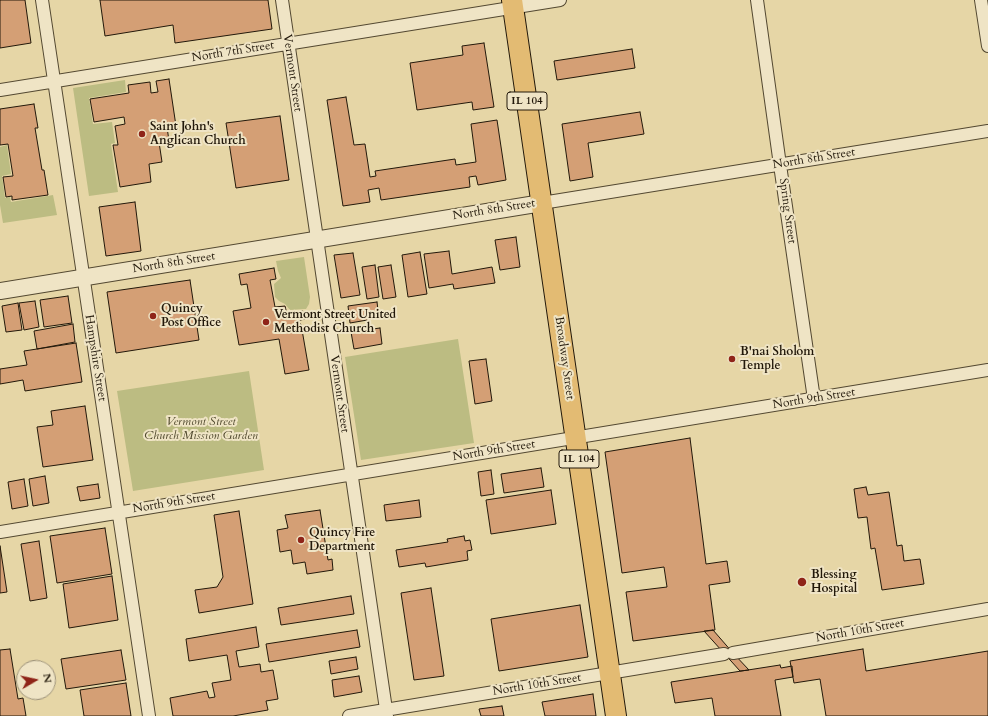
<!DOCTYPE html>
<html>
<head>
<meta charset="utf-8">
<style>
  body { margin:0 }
  #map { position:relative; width:988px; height:716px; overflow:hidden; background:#e6d6a6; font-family:Cardo,serif }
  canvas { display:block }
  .north { position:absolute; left:16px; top:660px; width:40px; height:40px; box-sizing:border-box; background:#efe4c5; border:1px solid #9d927a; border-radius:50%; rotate:81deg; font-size:11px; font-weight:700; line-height:16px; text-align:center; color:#22180a }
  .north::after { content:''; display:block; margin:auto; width:14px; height:18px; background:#8f2418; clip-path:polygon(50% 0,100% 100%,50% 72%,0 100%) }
</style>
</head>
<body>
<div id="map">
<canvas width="988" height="716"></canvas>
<div class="north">N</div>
</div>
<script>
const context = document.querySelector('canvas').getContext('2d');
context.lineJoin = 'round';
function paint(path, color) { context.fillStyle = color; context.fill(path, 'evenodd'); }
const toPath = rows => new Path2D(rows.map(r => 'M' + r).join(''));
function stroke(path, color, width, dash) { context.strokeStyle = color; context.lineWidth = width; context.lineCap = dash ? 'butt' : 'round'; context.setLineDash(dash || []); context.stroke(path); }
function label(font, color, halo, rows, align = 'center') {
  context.font = font + ' Cardo,serif'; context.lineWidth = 4; context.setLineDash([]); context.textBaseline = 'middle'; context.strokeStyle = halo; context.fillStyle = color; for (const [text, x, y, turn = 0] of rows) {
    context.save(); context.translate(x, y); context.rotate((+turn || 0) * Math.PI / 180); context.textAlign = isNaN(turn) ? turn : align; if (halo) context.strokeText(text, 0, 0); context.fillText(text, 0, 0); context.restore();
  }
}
const green = toPath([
  [125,80,126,92,89,98,93,124,112,122,115,143,111,144,118,192,89,196,73,88],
  [7,145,11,174,2,176,5,198,10,197,11,202,53,195,57,215,3,223,0,205,0,147],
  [304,257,310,297,309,304,306,309,304,309,290,310,285,304,279,301,275,297,274,284,281,278,278,271,276,261],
  [458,339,474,443,361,460,345,357],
  [249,371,264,470,133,491,117,391]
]);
const building = toPath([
  [0,0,25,0,31,43,0,48,0,0],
  [100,0,268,0,272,29,175,43,173,25,105,36,100,0],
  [484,43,494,107,473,110,472,102,417,110,410,63,463,55,462,46,484,43],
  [632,49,635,68,557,80,554,61,632,49],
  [169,79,176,126,167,127,169,141,159,142,162,162,149,164,151,182,120,187,113,145,118,145,115,126,125,124,124,117,94,122,90,99,129,93,128,85,150,82,151,93,158,92,156,81,169,79],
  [346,97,354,145,365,144,370,177,376,176,375,171,455,159,456,165,476,162,471,124,497,120,506,180,478,185,476,176,469,177,470,187,381,200,379,188,368,190,370,202,343,206,327,100,346,97],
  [34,104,38,128,35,128,42,170,44,170,48,195,12,200,12,196,6,197,3,177,13,176,8,144,0,145,0,109,34,104],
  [640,112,644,134,588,143,593,177,570,181,562,124,640,112],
  [280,116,289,180,236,188,226,123,280,116],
  [135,202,141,251,106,256,99,207,135,202],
  [516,237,520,267,500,270,495,240,516,237],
  [449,251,452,274,492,267,495,283,454,289,453,284,429,288,424,254,449,251],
  [420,252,427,294,408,297,402,255,420,252],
  [353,253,360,295,341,298,334,255,353,253],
  [375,265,379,297,367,299,362,267,375,265],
  [391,265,396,297,383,299,378,267,391,265],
  [274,268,276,279,270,280,275,307,285,306,287,314,303,311,305,319,296,321,297,324,301,324,309,370,285,374,279,339,239,345,233,311,251,308,247,284,241,285,239,274,274,268],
  [190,280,199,340,116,353,107,292,190,280],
  [68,296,72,323,44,327,40,300,68,296],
  [35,301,39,327,24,330,19,303,35,301],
  [377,302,379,318,350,323,348,306,377,302],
  [18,303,22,330,6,332,2,306,18,303],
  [73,324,75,342,37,349,34,331,73,324],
  [380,328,382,344,354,349,351,332,380,328],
  [76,343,82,382,25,391,23,380,0,384,0,369,27,365,24,351,76,343],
  [486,359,492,401,475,404,469,361,486,359],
  [85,406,93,460,43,467,37,427,53,425,51,411,85,406],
  [690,438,706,564,727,561,730,582,709,585,715,630,633,641,626,592,667,587,664,567,622,573,605,452,690,438],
  [541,468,544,487,504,493,501,474,541,468],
  [491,470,494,494,481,496,478,472,491,470],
  [45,476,49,503,33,506,29,479,45,476],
  [24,479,28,506,12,509,8,482,24,479],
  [98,484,100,498,80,501,77,487,98,484],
  [866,487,868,495,889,492,897,546,902,545,904,561,920,559,924,584,882,590,875,548,871,549,867,517,858,518,854,489,866,487],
  [551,490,556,524,491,534,486,500,551,490],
  [419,500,421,517,386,521,384,505,419,500],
  [320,510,328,560,332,559,333,570,307,574,305,562,293,564,291,550,280,552,277,530,288,528,285,515,320,510],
  [239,511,253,604,199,613,195,590,217,587,223,577,214,515,239,511],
  [105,528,112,574,57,583,50,536,105,528],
  [464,536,465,541,470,540,472,550,467,551,468,560,426,567,425,563,399,567,396,550,448,542,447,539,464,536],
  [39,541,47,598,30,601,21,544,39,541],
  [0,546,7,592,0,593,0,546],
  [112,576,118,620,69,628,63,584,112,576],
  [431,588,444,676,414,680,401,593,431,588],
  [351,596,354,614,281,625,278,608,351,596],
  [580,605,588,657,499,671,491,619,580,605],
  [256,627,259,647,236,651,239,667,260,664,261,672,273,670,278,699,266,701,268,710,233,716,173,716,170,698,207,691,209,698,215,697,212,683,231,680,227,655,189,661,186,639,256,627],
  [357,630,360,647,269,662,266,644,357,630],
  [713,630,733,653,749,670,740,671,704,631,713,630],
  [10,649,18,699,23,698,26,716,0,716,0,650,10,649],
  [863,649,866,671,988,651,988,716,826,716,820,679,794,683,790,661,863,649],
  [121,650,126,680,66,689,61,659,121,650],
  [356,657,358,669,331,674,329,661,356,657],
  [780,665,781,668,792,666,793,677,775,680,781,716,715,716,712,698,675,703,671,682,780,665],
  [359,676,362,692,334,697,332,680,359,676],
  [126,683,131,716,84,716,80,690,126,683],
  [593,694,596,716,545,716,542,702,593,694],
  [502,706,504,716,481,716,479,709,502,706]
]);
const minor = toPath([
  [42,0,149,716],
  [282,0,387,716],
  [757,0,780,165,814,399],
  [981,0,988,46],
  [0,90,560,0],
  [542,203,988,131],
  [0,532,988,370],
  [733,653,988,609],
  [349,716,724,654]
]);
const tertiary = toPath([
  [0,291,542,203]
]);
const primary = toPath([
  [512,0,616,716]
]);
const markers = [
  [142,134,4,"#8f2418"],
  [153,316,4,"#8f2418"],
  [266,322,4,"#8f2418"],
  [732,359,4,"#8f2418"],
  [301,540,4,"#8f2418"],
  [802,582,5,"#8f2418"]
];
const shields = [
  [527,101,40],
  [579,459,40]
];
const shieldNames = [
  ["IL 104",527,101],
  ["IL 104",579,459]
];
const streetNames = [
  ["North 7th Street",233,52,-9],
  ["Vermont Street",292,73,82],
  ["North 8th Street",814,159,-9],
  ["North 8th Street",494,210,-9],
  ["Spring Street",787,211,82],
  ["North 8th Street",174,263,-9],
  ["Hampshire Street",95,358,81],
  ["Broadway Street",564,358,82],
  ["Vermont Street",339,394,82],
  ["North 9th Street",814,399,-9],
  ["North 9th Street",494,451,-9],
  ["North 9th Street",174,503,-9],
  ["North 10th Street",860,631,-10],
  ["North 10th Street",537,685,-9]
];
const poiNames = [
  ["Saint John's",150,127],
  ["Anglican Church",150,141],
  ["Quincy",161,309],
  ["Post Office",161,323],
  ["Vermont Street United",274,315],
  ["Methodist Church",274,329],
  ["B'nai Sholom",740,352],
  ["Temple",740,366],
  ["Quincy Fire",309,533],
  ["Department",309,547],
  ["Blessing",811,575],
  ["Hospital",811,589]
];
const parkNames = [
  ["Vermont Street",201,422],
  ["Church Mission Garden",201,436]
];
paint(green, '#bcbc82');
paint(building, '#d49f75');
stroke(building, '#22180a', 1);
stroke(minor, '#534831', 14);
stroke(tertiary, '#534831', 18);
stroke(primary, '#22180a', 22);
stroke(minor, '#efe4c5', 12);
stroke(tertiary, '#efe4c5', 16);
stroke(primary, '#e3bb73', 20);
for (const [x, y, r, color] of markers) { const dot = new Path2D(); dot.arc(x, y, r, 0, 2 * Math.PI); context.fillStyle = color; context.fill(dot); stroke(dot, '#efe4c5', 1.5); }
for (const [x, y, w] of shields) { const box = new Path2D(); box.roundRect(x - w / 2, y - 9, w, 18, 3); context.fillStyle = '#efe4c5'; context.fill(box); stroke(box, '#22180a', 1); }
label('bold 11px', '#22180a', null, shieldNames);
label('12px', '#22180a', '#efe4c5', streetNames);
label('bold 12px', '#22180a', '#efe4c5', poiNames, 'left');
label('italic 12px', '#50492e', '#efe4c5', parkNames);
</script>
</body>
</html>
